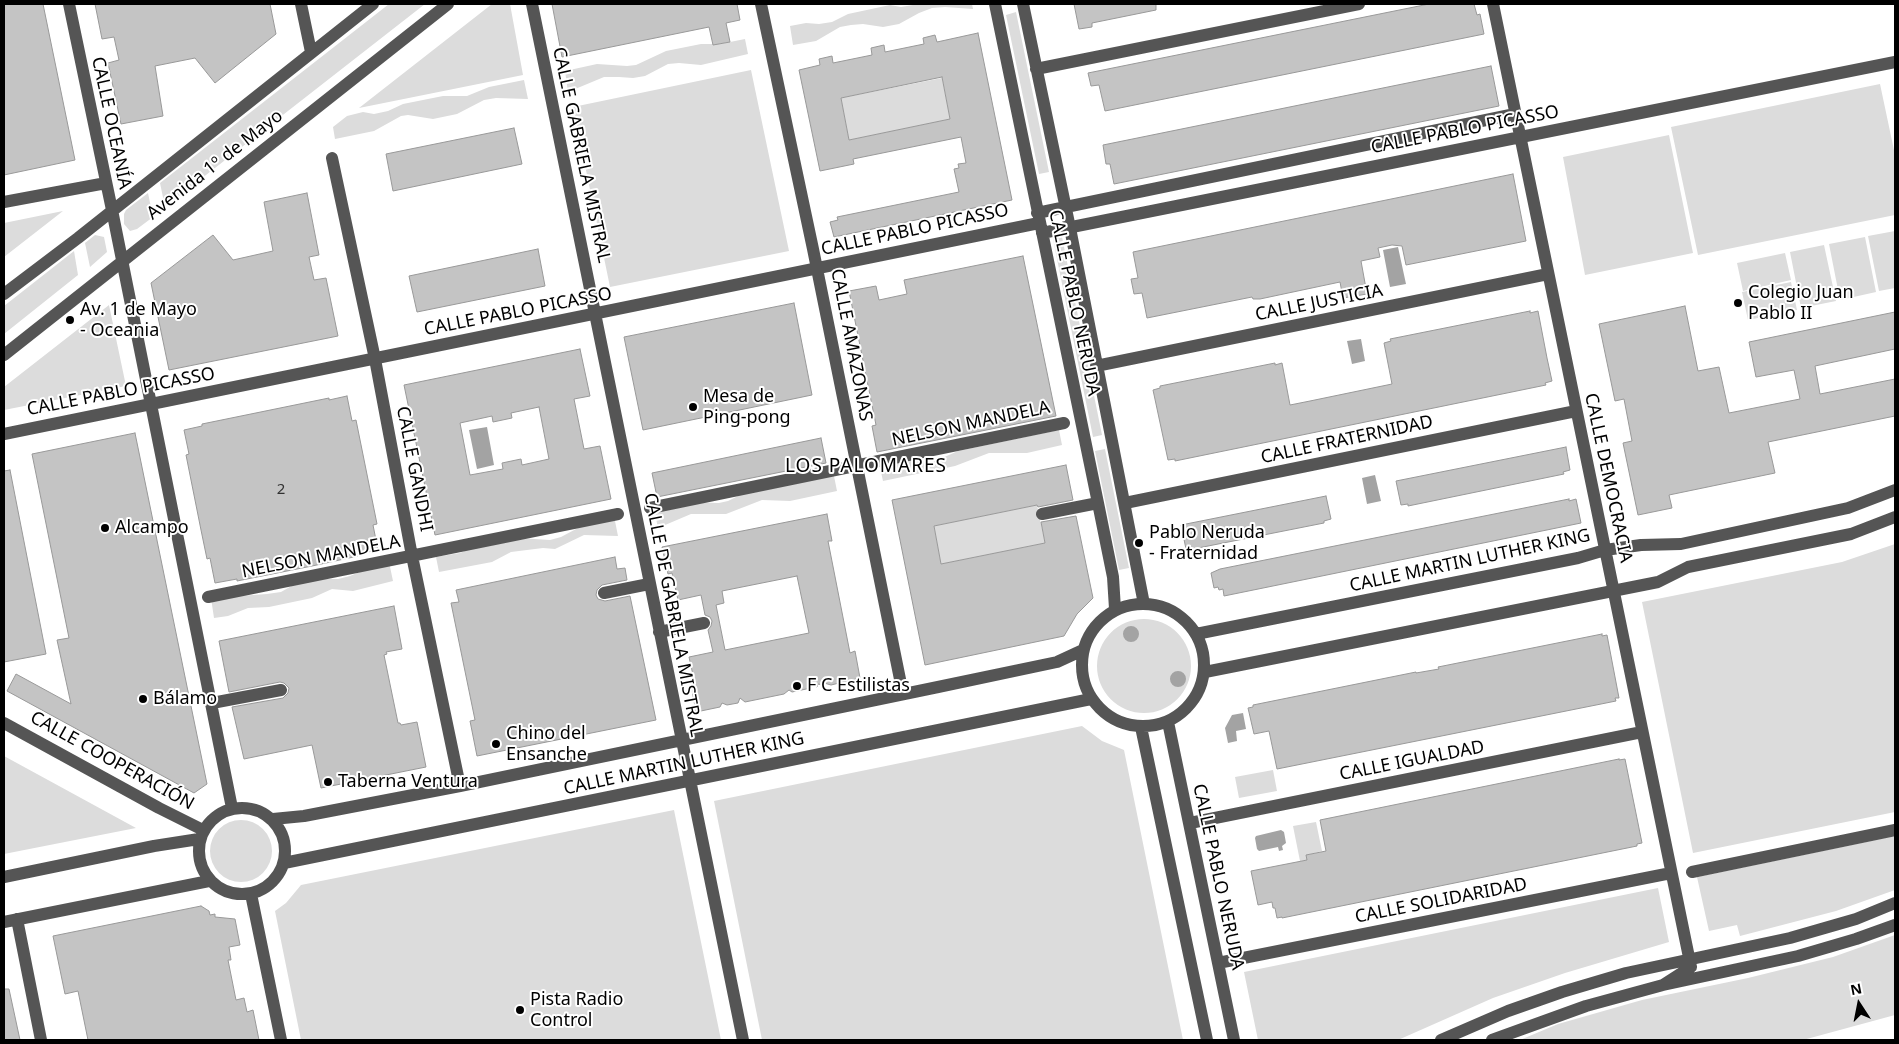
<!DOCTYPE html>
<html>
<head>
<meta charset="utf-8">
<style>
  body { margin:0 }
  #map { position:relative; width:1899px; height:1044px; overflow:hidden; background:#fff; font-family:"Noto Sans",sans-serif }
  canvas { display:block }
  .frame { position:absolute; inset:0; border:5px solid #000; pointer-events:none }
  .north { position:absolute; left:1834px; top:979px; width:50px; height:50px; -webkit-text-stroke:4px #fff; paint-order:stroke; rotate:349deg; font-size:14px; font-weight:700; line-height:20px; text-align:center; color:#000 }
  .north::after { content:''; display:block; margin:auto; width:18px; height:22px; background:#000; clip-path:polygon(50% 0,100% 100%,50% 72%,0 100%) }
</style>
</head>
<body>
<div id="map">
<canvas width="1899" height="1044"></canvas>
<div class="frame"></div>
<div class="north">N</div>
</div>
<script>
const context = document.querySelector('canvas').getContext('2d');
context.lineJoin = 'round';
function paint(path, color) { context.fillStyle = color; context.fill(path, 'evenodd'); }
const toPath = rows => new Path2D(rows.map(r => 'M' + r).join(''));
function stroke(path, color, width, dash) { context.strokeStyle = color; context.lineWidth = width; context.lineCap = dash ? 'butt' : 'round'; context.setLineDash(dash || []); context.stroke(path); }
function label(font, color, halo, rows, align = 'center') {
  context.font = font + ' "Noto Sans",sans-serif'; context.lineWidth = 4; context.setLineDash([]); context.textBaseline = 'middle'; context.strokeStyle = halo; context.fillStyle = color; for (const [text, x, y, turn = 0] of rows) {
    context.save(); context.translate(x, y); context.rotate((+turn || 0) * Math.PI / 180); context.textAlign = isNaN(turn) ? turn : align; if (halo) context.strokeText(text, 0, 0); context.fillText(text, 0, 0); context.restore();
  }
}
const green = toPath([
  [389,4,425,4,165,207,160,183],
  [492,4,510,4,523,75,359,108],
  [919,4,972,4,973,9,945,7,932,8,919,13,899,24,883,27,863,24,851,25,840,27,816,41,793,45,790,26,806,23,819,24,832,22,848,14,890,5,901,7],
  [1016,12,1049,172,1039,174,1006,15],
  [745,39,748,54,701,65,679,63,668,64,645,76,633,78,619,77,604,77,568,92,565,71,597,64,627,66,636,65,666,51,701,44,720,44],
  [751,70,789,251,610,287,573,107],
  [942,78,950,119,849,140,841,98],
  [524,80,528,99,496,98,484,100,457,114,433,119,408,115,401,116,374,131,335,139,333,127,347,116,363,112,374,114,388,111,403,104,443,96,467,96,489,87],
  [1880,84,1895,155,1895,215,1698,255,1671,127],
  [1669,135,1693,253,1585,275,1563,157],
  [148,193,153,217,137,229,130,231,124,224,124,214,126,210],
  [63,211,4,257,4,223],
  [1895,231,1895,288,1879,291,1868,236],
  [95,235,104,237,107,252,90,267,85,243],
  [1062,237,1102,435,1093,437,1053,239],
  [1865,237,1876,292,1840,300,1829,244],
  [1824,245,1836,301,1801,308,1790,252],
  [74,251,78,275,4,334,4,306],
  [1785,253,1791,280,1743,291,1737,263],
  [1791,282,1797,310,1748,320,1742,292],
  [109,305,126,386,4,410,4,387],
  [1059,430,1062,445,1027,453,989,453,955,466,883,481,879,463,895,459,925,461,940,459,958,451],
  [1105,449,1129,568,1119,570,1095,451],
  [834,476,837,491,790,501,762,500,726,514,691,514,658,528,654,509,685,502,719,503,728,501,750,490],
  [1037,505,1045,543,941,564,934,526],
  [614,516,618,536,584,535,555,549,543,548,511,552,492,562,439,572,436,557,460,553,485,542,518,538,550,540,561,537,593,520],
  [1895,544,1895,812,1693,853,1642,602,1842,562],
  [389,562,393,581,353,591,332,589,312,598,269,607,248,608,228,616,214,618,211,598,267,594,281,592,295,584,312,579,338,579,350,576,378,564],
  '1097 666a47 47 0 1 1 94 0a47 47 0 1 1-94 0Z',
  [1082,726,1102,741,1124,750,1183,1040,762,1040,714,801],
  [4,756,136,828,4,854],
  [1273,770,1277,791,1239,798,1235,777],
  [674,810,721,1040,301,1040,275,911,286,903,301,885],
  '210 851a31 31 0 1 1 62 0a31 31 0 1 1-62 0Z',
  [1316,822,1322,851,1307,855,1307,860,1300,861,1293,826],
  [1895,836,1895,890,1836,911,1740,936,1737,925,1709,931,1697,877],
  [1658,888,1669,942,1565,973,1493,998,1398,1040,1258,1040,1244,972],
  [1895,935,1895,1015,1803,1040,1520,1040,1558,1024,1642,1000,1748,978,1833,957]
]);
const water = toPath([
  [1398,247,1406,284,1390,287,1383,250],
  [1361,339,1365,361,1352,364,1347,341],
  [487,427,494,465,477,469,469,430],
  [1375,475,1381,501,1367,504,1362,478],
  '1123 634a8 8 0 1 1 16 0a8 8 0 1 1-16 0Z',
  '1170 679a8 8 0 1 1 16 0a8 8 0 1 1-16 0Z',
  [1243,713,1246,729,1236,731,1237,741,1228,743,1225,728,1232,715],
  [1281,830,1284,832,1286,843,1282,846,1283,850,1279,851,1278,847,1259,851,1257,849,1255,838,1256,836]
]);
const building = toPath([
  [4,4,43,4,75,160,4,175,4,4],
  [95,4,270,4,276,34,215,83,195,58,155,66,163,116,121,124,108,63,119,60,114,37,102,39,95,4],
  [552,4,737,4,740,20,726,23,730,42,713,45,709,27,562,57,552,4],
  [1074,4,1156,4,1156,10,1092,23,1092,27,1079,29,1074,4],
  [1429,4,1474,4,1477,15,1480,14,1484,34,1105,111,1099,85,1091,86,1088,73,1429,4],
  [978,33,1012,200,834,237,830,222,838,220,837,217,959,192,954,169,959,168,958,164,966,163,961,137,853,159,854,164,820,171,799,70,820,65,819,59,832,56,833,63,872,55,871,48,884,45,885,52,924,44,923,38,935,35,937,42,978,33],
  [942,77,950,119,849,140,841,98,942,77],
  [1491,66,1499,106,1114,184,1110,164,1106,164,1103,145,1491,66],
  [514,128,522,164,393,191,386,154,514,128],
  [1513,174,1526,241,1406,265,1402,246,1392,245,1378,248,1380,257,1361,261,1367,294,1343,298,1340,282,1260,299,1253,299,1252,297,1147,318,1142,293,1134,294,1131,279,1138,278,1133,252,1513,174],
  [307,193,319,255,309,257,314,280,326,278,338,336,169,370,151,283,213,235,233,260,273,251,264,202,307,193],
  [538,249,545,286,417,312,409,276,538,249],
  [1023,256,1056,416,877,452,872,426,876,425,849,291,876,286,879,300,907,294,904,280,1023,256],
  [794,303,812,395,643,430,624,337,794,303],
  [1685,306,1698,371,1719,367,1729,413,1800,399,1794,370,1756,377,1749,342,1895,312,1895,349,1815,366,1820,394,1895,379,1895,416,1768,442,1775,473,1669,495,1672,508,1638,515,1623,443,1632,441,1624,399,1615,401,1599,324,1685,306],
  [1530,311,1530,313,1538,311,1547,358,1552,381,1545,383,1546,385,1175,461,1175,459,1168,460,1153,390,1160,388,1160,386,1275,363,1275,365,1282,363,1290,405,1310,401,1392,384,1384,343,1391,341,1390,339,1530,311],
  [580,349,590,396,574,399,584,449,600,446,611,499,435,535,404,385,580,349],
  [539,407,549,459,522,465,521,459,502,463,503,469,470,475,460,423,492,416,493,422,512,418,511,413,539,407],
  [347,396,352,421,356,420,377,524,373,525,378,550,357,554,358,556,312,566,237,581,237,579,215,583,210,558,207,559,201,530,186,455,189,454,184,430,202,426,202,424,329,398,329,400,347,396],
  [135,433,207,784,194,793,7,691,16,674,71,704,57,640,69,638,32,454,135,433],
  [821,438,826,463,657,497,652,473,821,438],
  [1566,447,1570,470,1563,472,1564,474,1408,506,1408,504,1401,505,1396,481,1566,447],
  [1066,465,1073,500,1038,507,1037,505,934,526,941,564,1045,543,1041,522,1076,516,1093,598,1077,614,1064,636,925,665,892,500,1066,465],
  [10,470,46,654,4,662,4,471,10,470],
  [1326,496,1331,519,1324,521,1324,523,1193,549,1192,547,1186,549,1181,525,1326,496],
  [1569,499,1569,501,1576,499,1581,523,1224,596,1223,589,1219,590,1218,587,1214,588,1211,573,1220,569,1569,499],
  [827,514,832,541,828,541,850,653,855,651,860,678,831,685,824,683,823,685,818,684,817,687,813,685,811,688,792,692,789,690,784,694,745,702,740,698,738,703,727,705,722,703,720,707,696,712,691,685,695,684,689,657,713,652,708,630,711,626,712,621,710,617,705,615,701,595,678,600,672,573,668,574,662,547,827,514],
  [797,576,809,633,725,650,716,605,724,603,722,591,797,576],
  [615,557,617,569,625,568,627,580,602,585,597,590,596,595,598,599,605,601,630,596,656,720,477,756,470,721,475,720,451,603,459,602,456,590,615,557],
  [394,606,402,649,386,652,387,654,384,655,398,723,400,723,401,725,417,722,426,767,321,788,312,745,244,759,232,707,283,698,288,693,289,688,284,683,280,682,229,692,219,641,394,606],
  [1602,634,1602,636,1607,635,1619,698,1615,698,1616,701,1277,769,1269,731,1254,734,1248,708,1253,707,1253,705,1416,672,1416,673,1439,669,1438,667,1602,634],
  [1619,759,1619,760,1625,759,1627,769,1642,843,1637,844,1637,846,1282,918,1282,917,1277,918,1275,908,1273,908,1272,902,1258,905,1251,871,1307,860,1306,855,1326,851,1320,820,1619,759],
  [201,906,209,911,210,915,215,914,215,917,235,919,240,945,229,947,231,960,228,960,236,1000,244,998,247,1012,253,1010,259,1040,88,1040,78,991,65,994,53,936,201,906],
  [4,989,9,989,20,1040,4,1040,4,989]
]);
const minor = toPath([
  [69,4,112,210,232,808],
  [301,4,311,52],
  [532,4,743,1040],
  [761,4,813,249,903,694],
  [995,4,1098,503,1113,577,1115,609],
  [1023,4,1070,228,1144,604],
  [1493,4,1691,967,1663,985],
  [1036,69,1359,4],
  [332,158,375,359,412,556,460,786],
  [4,202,106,183],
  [1037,213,1515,114],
  [1042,233,1895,62],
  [4,294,78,238,373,4],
  [4,355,448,4],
  [1096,366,1548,274],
  [4,434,1039,223],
  [1125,503,1576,411],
  [650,508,1064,423],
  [1042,514,1098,503],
  [604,593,649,584],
  [208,597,618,514],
  '1082 665a61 61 0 1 1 122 0a61 61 0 1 1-122 0Z',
  [659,632,704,623],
  [1196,634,1578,558,1605,550,1641,545,1681,544,1848,508,1895,490],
  [1205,672,1658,582,1688,567,1851,534,1895,517],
  [212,703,281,690],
  [1168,722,1234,1040],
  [4,723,159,808,203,830],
  [1141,727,1207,1040],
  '199 851a43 43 0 1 1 86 0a43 43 0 1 1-86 0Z',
  [273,819,304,816,460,786,938,687,1057,662,1083,650],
  [1190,823,1642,732],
  [284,863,1091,699],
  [1692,872,1895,830],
  [4,877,154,846,199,839],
  [251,894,281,1040],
  [17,919,41,1040],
  [4,922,209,881],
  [1218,963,1671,873],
  [1441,1040,1508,1011,1562,992,1626,973,1790,938,1856,919,1895,903],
  [1492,1040,1586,1006,1663,985,1798,956,1856,939,1895,925]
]);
const markers = [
  [1738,303,5,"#000"],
  [70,320,5,"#000"],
  [693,407,5,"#000"],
  [105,528,5,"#000"],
  [1139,543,5,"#000"],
  [797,686,5,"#000"],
  [143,699,5,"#000"],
  [496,744,5,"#000"],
  [328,782,5,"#000"],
  [520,1010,5,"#000"]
];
const numberNames = [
  ["2",281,490]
];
const streetNames = [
  ["CALLE OCEANÍA",111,123,78],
  ["CALLE PABLO PICASSO",1465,130,-11],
  ["CALLE GABRIELA MISTRAL",581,155,78],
  ["Avenida 1º de Mayo",215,165,-38],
  ["CALLE PABLO PICASSO",915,230,-12],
  ["CALLE PABLO NERUDA",1074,303,78],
  ["CALLE JUSTICIA",1319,303,-11],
  ["CALLE PABLO PICASSO",518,312,-11],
  ["CALLE AMAZONAS",851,345,79],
  ["CALLE PABLO PICASSO",121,392,-11],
  ["NELSON MANDELA",971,424,-12],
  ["CALLE FRATERNIDAD",1347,440,-12],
  ["CALLE GANDHI",414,469,79],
  ["CALLE DEMOCRACIA",1608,478,78],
  ["NELSON MANDELA",321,557,-11],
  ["CALLE MARTIN LUTHER KING",1470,561,-12],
  ["CALLE DE GABRIELA MISTRAL",673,615,79],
  ["CALLE COOPERACIÓN",112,761,29],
  ["CALLE IGUALDAD",1412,761,-11],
  ["CALLE MARTIN LUTHER KING",684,764,-12],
  ["CALLE PABLO NERUDA",1218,877,78],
  ["CALLE SOLIDARIDAD",1441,901,-11]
];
const poiNames = [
  ["Colegio Juan",1748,293],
  ["Pablo II",1748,314],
  ["Av. 1 de Mayo",80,310],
  ["- Oceania",80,331],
  ["Mesa de",703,397],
  ["Ping-pong",703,418],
  ["Alcampo",115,528],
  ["Pablo Neruda",1149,533],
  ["- Fraternidad",1149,554],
  ["F C Estilistas",807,686],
  ["Bálamo",153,699],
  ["Chino del",506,734],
  ["Ensanche",506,755],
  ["Taberna Ventura",338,782],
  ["Pista Radio",530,1000],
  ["Control",530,1021]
];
const neighbourhoodNames = [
  ["LOS PALOMARES",866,467]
];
paint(green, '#dcdcdc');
paint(water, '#a3a3a3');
paint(building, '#c4c4c4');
stroke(building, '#999', 1);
stroke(minor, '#555', 12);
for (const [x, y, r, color] of markers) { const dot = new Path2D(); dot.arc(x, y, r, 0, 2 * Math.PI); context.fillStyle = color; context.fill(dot); stroke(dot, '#fff', 2); }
label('15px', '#313131', null, numberNames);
label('18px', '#000', '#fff', streetNames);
label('18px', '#000', '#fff', poiNames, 'left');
context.letterSpacing = '1px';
label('19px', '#000', '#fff', neighbourhoodNames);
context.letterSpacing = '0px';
</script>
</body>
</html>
